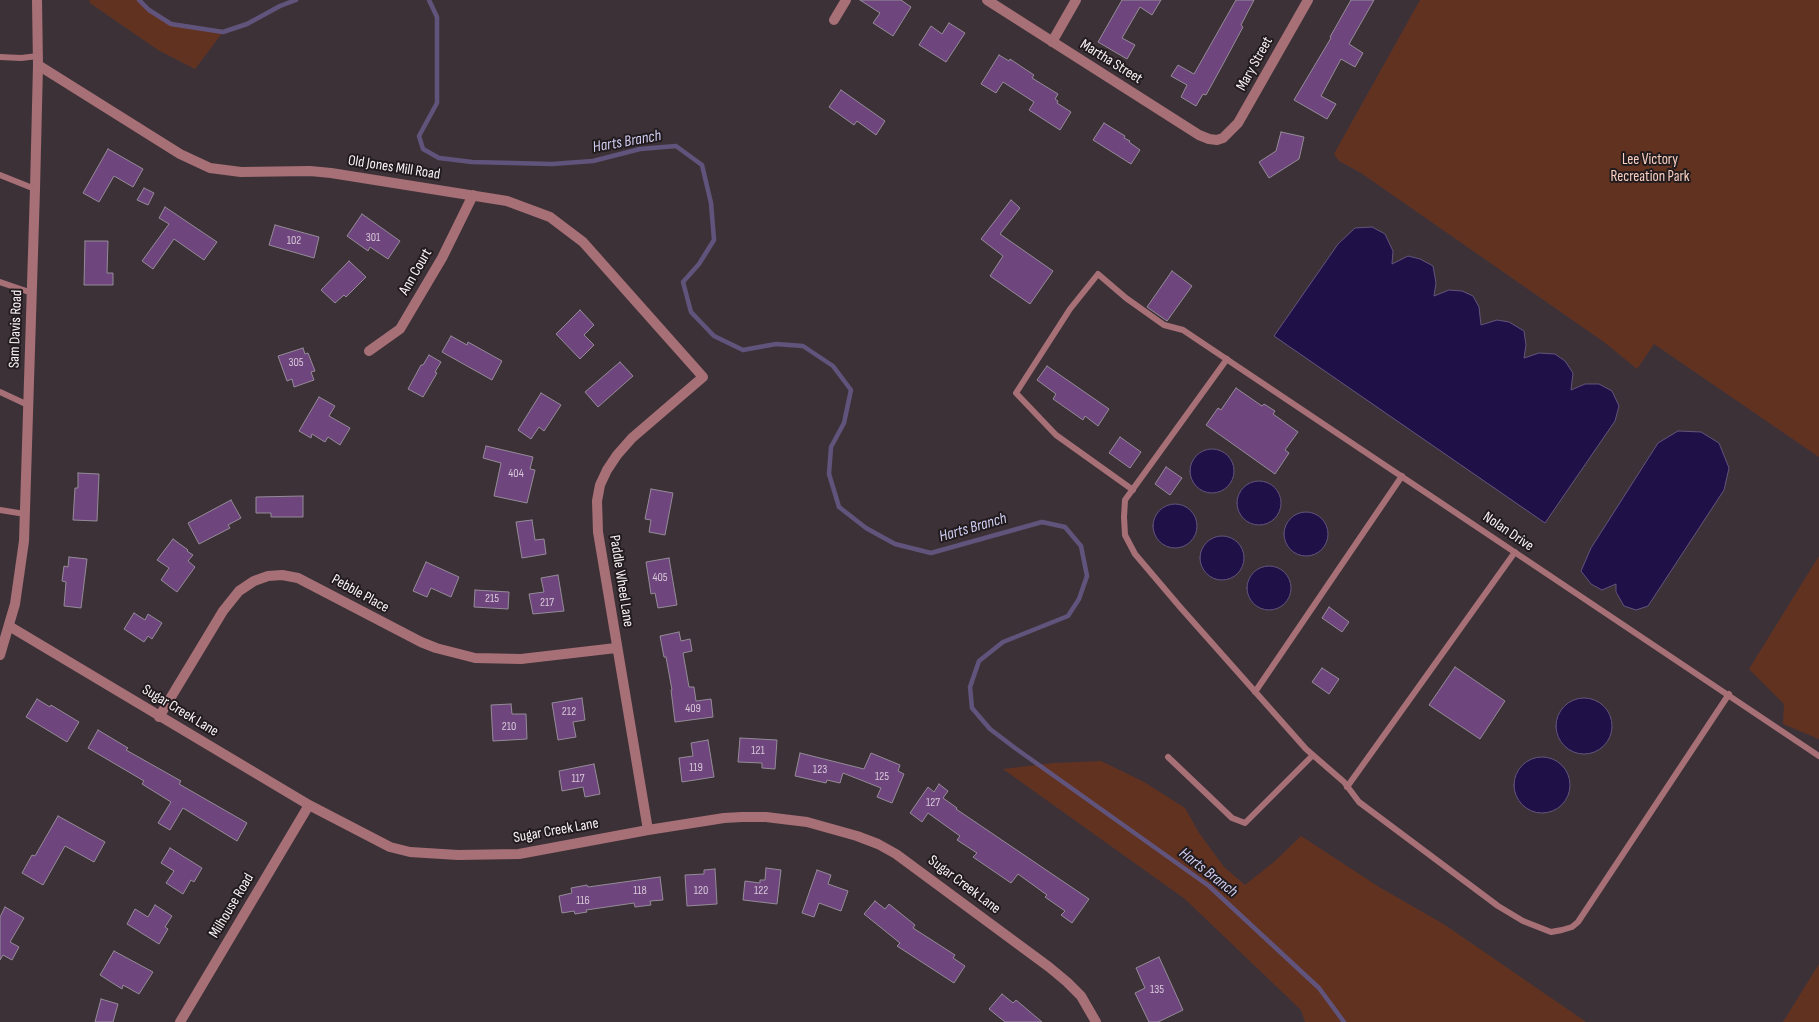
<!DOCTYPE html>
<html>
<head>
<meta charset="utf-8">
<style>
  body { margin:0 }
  canvas { display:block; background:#3d3138 }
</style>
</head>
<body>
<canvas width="1819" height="1022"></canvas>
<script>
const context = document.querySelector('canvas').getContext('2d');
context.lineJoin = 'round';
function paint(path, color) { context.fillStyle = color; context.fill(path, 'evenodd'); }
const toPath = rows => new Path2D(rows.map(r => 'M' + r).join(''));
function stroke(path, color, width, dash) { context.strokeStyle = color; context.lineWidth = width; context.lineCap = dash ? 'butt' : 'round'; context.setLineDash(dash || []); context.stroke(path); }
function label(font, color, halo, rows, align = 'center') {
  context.font = font + ' "Sofia Sans Condensed",sans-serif'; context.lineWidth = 4; context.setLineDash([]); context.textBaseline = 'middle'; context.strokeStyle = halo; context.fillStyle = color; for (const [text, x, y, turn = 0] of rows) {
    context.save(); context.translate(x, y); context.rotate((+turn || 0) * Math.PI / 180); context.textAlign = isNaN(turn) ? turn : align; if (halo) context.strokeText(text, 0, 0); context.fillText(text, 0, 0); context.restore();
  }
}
const green = toPath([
  [89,0,139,0,149,10,171,24,223,32,195,69,158,50,90,3],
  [1420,0,1819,0,1819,457,1654,344,1637,369,1604,342,1361,173,1339,161,1334,154],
  [1819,556,1819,739,1783,724,1784,704,1749,669],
  [1101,761,1144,782,1185,808,1199,833,1224,867,1245,885,1275,861,1301,836,1379,887,1445,925,1586,1022,1305,1022,1301,1010,1185,899,1003,769,1054,763],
  [1819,964,1819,1022,1783,1022]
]);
const water = toPath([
  [1372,227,1385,234,1393,251,1392,264,1408,256,1420,259,1433,266,1436,283,1434,296,1449,290,1462,291,1473,296,1479,307,1481,325,1497,320,1509,322,1524,331,1526,345,1524,358,1539,353,1555,354,1565,361,1573,373,1571,390,1585,384,1599,384,1612,391,1619,406,1615,421,1545,523,1274,336,1338,244,1355,228,1372,227],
  [1678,431,1701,432,1719,443,1729,468,1724,490,1648,606,1636,610,1624,606,1616,592,1616,584,1602,590,1591,584,1581,571,1591,548,1658,443,1678,431],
  '1190 471a22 22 0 1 1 44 0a22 22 0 1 1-44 0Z',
  '1237 503a22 22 0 1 1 44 0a22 22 0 1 1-44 0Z',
  '1153 526a22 22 0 1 1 44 0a22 22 0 1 1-44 0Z',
  '1284 534a22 22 0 1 1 44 0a22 22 0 1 1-44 0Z',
  '1200 558a22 22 0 1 1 44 0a22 22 0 1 1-44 0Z',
  '1247 588a22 22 0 1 1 44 0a22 22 0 1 1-44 0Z',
  '1556 726a28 28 0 1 1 56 0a28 28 0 1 1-56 0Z',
  '1514 785a28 28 0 1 1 56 0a28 28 0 1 1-56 0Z'
]);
const stream = toPath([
  [139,0,149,10,171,24,223,32,247,24,280,6,296,0],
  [429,0,437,17,437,103,419,136,423,149,439,158,472,162,552,164,593,161,640,149,676,146,702,165,711,203,714,240,699,264,683,282,691,312,714,336,743,350,776,344,803,346,833,366,851,390,844,423,831,447,829,474,839,507,866,528,895,544,931,553,1042,522,1065,527,1081,546,1087,576,1079,599,1068,616,1003,642,979,661,970,687,972,708,990,729,1015,748,1209,886,1319,988,1344,1022]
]);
const building = toPath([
  [860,0,901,0,911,7,893,36,873,23,880,13,860,0],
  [1122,0,1161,0,1152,15,1140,7,1122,38,1135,45,1127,59,1098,42,1122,0],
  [1236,0,1254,0,1241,25,1243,27,1222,66,1206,95,1203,94,1196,106,1181,97,1187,85,1171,76,1178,65,1194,74,1236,0],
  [1351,0,1374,0,1349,44,1363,53,1355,67,1341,59,1321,96,1336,104,1327,119,1294,100,1331,38,1330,37,1351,0],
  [949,23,965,33,946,62,919,45,931,26,942,34,949,23],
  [999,55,1009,61,1010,59,1034,75,1032,78,1058,94,1055,99,1058,101,1057,103,1071,112,1060,130,1029,110,1034,102,1003,82,996,93,981,84,999,55],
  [841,90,885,121,876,135,857,121,854,125,829,107,841,90],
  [1104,123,1125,136,1124,138,1130,141,1129,142,1140,150,1131,164,1093,140,1104,123],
  [1281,132,1304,137,1299,159,1269,178,1259,162,1276,151,1281,132],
  [108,149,143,169,133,187,114,176,99,202,83,193,108,149],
  [144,188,154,193,148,205,137,200,144,188],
  [1011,200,1020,208,1000,234,1053,271,1030,304,990,276,1003,256,981,239,1011,200],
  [165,207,217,242,204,260,174,239,153,269,142,261,169,224,159,218,165,207],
  [362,214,400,241,388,259,370,247,368,251,347,236,362,214],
  [275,225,319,237,314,258,269,245,275,225],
  [85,241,108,241,107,273,113,273,113,285,84,285,85,241],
  [349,261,366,277,346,297,344,295,335,303,321,290,349,261],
  [1172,271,1192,286,1167,321,1147,307,1172,271],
  [580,310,594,325,584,335,594,345,580,359,556,334,580,310],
  [451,336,467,345,468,342,502,361,492,380,442,352,451,336],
  [303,348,305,354,308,353,315,371,311,372,314,380,294,387,292,379,287,381,278,356,303,348],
  [429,355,441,362,435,372,437,373,423,397,408,389,421,365,423,365,429,355],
  [620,362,633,376,598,407,585,392,620,362],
  [1047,366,1109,409,1098,426,1085,416,1083,420,1053,399,1056,394,1037,380,1047,366],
  [1236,388,1262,406,1264,404,1275,411,1273,414,1298,432,1285,450,1289,453,1275,474,1206,425,1218,408,1221,410,1236,388],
  [541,393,561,405,544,431,539,427,531,439,518,430,541,393],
  [319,397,335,406,329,416,350,428,340,445,328,437,325,442,312,434,311,438,299,431,319,397],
  [1120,437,1141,452,1130,468,1109,453,1120,437],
  [486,446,533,457,530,469,535,470,527,503,494,496,501,463,483,458,486,446],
  [1166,467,1182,478,1170,495,1155,484,1166,467],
  [78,473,99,474,97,521,73,520,75,488,78,488,78,473],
  [651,489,673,493,665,535,649,532,651,520,645,519,651,489],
  [303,496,303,517,271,517,271,513,256,513,256,497,303,496],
  [231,500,241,518,228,525,230,528,199,544,188,523,231,500],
  [532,520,535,540,544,539,546,554,522,558,516,522,532,520],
  [173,539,188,550,187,551,193,555,188,561,195,567,177,592,161,580,169,568,157,560,173,539],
  [69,557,87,559,81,608,64,606,66,582,62,581,64,566,68,567,69,557],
  [669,558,677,605,658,608,655,593,651,594,646,562,669,558],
  [426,562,459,577,451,597,431,588,427,597,413,591,426,562],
  [558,575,564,611,533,614,529,594,544,592,541,578,558,575],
  [475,590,509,592,508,609,474,607,475,590],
  [1329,607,1349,622,1342,632,1322,618,1329,607],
  [134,613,145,620,148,614,162,623,152,639,148,636,144,642,124,629,134,613],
  [679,632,681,641,690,639,692,651,683,653,689,687,694,687,696,701,711,699,713,717,675,722,671,690,672,690,666,657,664,657,660,636,679,632],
  [1455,667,1505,701,1480,739,1429,705,1455,667],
  [1322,668,1339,679,1329,694,1312,682,1322,668],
  [582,698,585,720,573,722,576,737,558,740,552,703,582,698],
  [37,699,50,707,51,705,79,722,67,742,26,717,37,699],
  [511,704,512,714,526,714,527,739,493,741,491,705,511,704],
  [98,730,128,748,126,750,181,781,179,784,247,823,237,841,183,808,170,830,158,823,171,802,142,784,144,781,88,748,98,730],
  [740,738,777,740,775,769,762,768,762,763,738,762,740,738],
  [708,740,714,777,682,782,679,758,693,756,691,743,708,740],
  [800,753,864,769,871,753,900,765,898,771,904,774,892,803,877,797,881,788,843,773,840,783,827,780,826,783,795,776,800,753],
  [594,764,600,794,585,797,583,787,562,791,559,771,594,764],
  [939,784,948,791,943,798,957,808,956,809,1089,899,1072,923,1061,915,1065,911,1045,897,1047,895,1018,874,1011,883,973,857,977,853,957,840,960,836,928,813,922,822,910,813,928,787,934,792,939,784],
  [58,816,105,842,94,862,65,846,43,885,22,873,32,855,35,856,58,816],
  [170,848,202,868,194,882,191,880,183,894,166,883,174,871,161,863,170,848],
  [766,868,781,870,777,904,743,900,745,881,760,883,760,880,765,880,766,868],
  [715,869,717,904,687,906,685,875,704,874,704,870,715,869],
  [817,870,831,875,828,884,848,891,841,911,819,903,814,917,802,913,817,870],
  [660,877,663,900,650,901,651,905,635,907,634,903,586,910,587,912,575,914,574,911,562,913,559,896,572,893,571,888,587,885,588,887,660,877],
  [875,901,885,909,889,904,915,925,913,928,955,955,953,958,965,966,954,983,897,946,900,943,864,914,875,901],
  [155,905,172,916,165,927,168,929,159,944,127,924,135,909,148,917,155,905],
  [5,907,24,918,10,942,19,947,12,960,3,955,0,960,0,917,5,907],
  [114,951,153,972,139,994,123,985,122,989,100,975,114,951],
  [1159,957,1183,1010,1158,1022,1149,1022,1135,993,1145,988,1136,968,1159,957],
  [1002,994,1013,1003,1016,1000,1042,1022,1005,1022,989,1009,1002,994],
  [101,999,118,1004,113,1022,95,1022,101,999]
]);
const service = toPath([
  [0,57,21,58,38,56],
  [0,175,35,189],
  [0,282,32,293],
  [1227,359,1125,500,1124,517,1125,535,1135,554,1180,607,1306,749,1344,782,1359,802,1498,906,1523,921,1551,932,1562,930,1572,927,1578,922,1729,694],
  [0,392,28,405],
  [1133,490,1056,435,1016,393,1070,309,1098,274,1126,298,1164,325,1183,330,1819,756],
  [0,510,25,514],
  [1255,692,1402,476],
  [1168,757,1232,818,1245,823,1313,755],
  [1347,787,1515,552]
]);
const minor = toPath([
  [987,0,1199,135,1209,139,1217,140,1223,138,1238,123,1308,0],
  [834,20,846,0],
  [1052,42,1076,0],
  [38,65,180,154,210,168,241,172,310,171,331,173,507,201,550,217,583,242,703,377,632,438,617,455,607,470,600,485,597,501,598,532,648,830],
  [369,351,400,329,442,258,473,195],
  [9,626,309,805,390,847,410,852,458,855,519,854,648,830,724,818,742,817,766,817,807,822,857,836,878,844,896,854,1049,967,1067,982,1081,996,1096,1022],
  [159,717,223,611,239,591,254,581,268,576,282,575,298,578,421,642,436,648,475,658,521,659,616,648],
  [180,1022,309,805]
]);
const tertiary = toPath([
  [0,655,15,604,24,541,35,189,38,65,37,0]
]);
const numberNames = [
  ["301",373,238],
  ["102",294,241],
  ["305",296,363],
  ["404",516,474],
  ["405",660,578],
  ["215",492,599],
  ["217",547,603],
  ["409",693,709],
  ["212",569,712],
  ["210",509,727],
  ["121",758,751],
  ["119",696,768],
  ["123",820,770],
  ["125",882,777],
  ["117",578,779],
  ["127",933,803],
  ["118",640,891],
  ["120",701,891],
  ["122",761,891],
  ["116",583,901],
  ["135",1157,990]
];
const streetNames = [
  ["Martha Street",1111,62,32],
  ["Mary Street",1255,64,-61],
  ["Old Jones Mill Road",394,168,9],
  ["Ann Court",416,272,-60],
  ["Sam Davis Road",16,329,-88],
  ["Nolan Drive",1508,532,34],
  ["Paddle Wheel Lane",621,581,81],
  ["Pebble Place",360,594,29],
  ["Sugar Creek Lane",180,711,31],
  ["Sugar Creek Lane",556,831,-10],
  ["Sugar Creek Lane",964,885,37],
  ["Milhouse Road",232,906,-59]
];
const parkNames = [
  ["Lee Victory",1650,160],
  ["Recreation Park",1650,177]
];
const waterNames = [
  ["Harts Branch",627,142,-10],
  ["Harts Branch",973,528,-16],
  ["Harts Branch",1208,873,38]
];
paint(green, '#623221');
paint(water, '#1f1148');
stroke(water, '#61547c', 1);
stroke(stream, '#61547c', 4.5);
paint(building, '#6e467d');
stroke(building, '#948b97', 1);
stroke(service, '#a77076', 6);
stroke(minor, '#a77076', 10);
stroke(tertiary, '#a77076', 10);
label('12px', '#d7c7d8', null, numberNames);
label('15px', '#faf2f6', '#211b1e', streetNames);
label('15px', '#f8cfc0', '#211b1e', parkNames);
label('italic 16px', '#d0cdf2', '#211b1e', waterNames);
</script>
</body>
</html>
